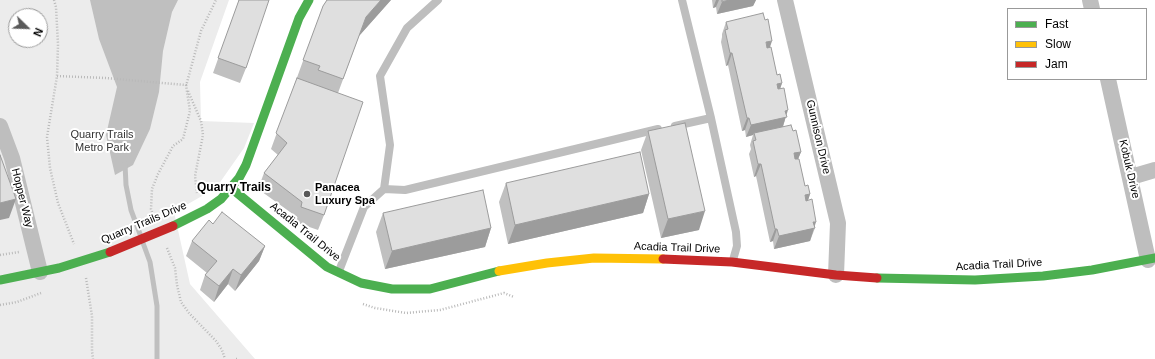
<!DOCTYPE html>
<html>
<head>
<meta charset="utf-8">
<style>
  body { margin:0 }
  #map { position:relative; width:1155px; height:359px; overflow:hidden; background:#fff; font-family:Helvetica,sans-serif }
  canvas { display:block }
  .legend { position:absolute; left:1007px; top:8px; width:140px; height:72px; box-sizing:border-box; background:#fff; border:1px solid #999; margin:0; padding:5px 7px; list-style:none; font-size:12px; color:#000 }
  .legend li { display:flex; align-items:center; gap:8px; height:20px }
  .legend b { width:20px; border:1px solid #999 }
  .north { position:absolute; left:8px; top:8px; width:40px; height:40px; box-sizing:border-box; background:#fff; border:1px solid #999; border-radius:50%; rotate:113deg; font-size:11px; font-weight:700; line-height:16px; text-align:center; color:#000 }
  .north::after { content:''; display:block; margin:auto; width:14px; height:18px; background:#595959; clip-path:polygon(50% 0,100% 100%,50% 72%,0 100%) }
</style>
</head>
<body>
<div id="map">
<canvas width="1155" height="359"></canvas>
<ul class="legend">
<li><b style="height:5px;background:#4caf50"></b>Fast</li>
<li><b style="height:5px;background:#ffc107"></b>Slow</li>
<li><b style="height:5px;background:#c62828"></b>Jam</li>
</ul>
<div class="north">N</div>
</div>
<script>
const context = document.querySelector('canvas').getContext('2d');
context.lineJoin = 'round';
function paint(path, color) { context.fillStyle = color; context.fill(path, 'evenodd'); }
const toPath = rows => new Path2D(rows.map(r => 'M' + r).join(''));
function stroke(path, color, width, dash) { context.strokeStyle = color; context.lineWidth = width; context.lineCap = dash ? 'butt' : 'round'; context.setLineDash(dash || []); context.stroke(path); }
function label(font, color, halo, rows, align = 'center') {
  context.font = font + ' Helvetica,sans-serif'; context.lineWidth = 4; context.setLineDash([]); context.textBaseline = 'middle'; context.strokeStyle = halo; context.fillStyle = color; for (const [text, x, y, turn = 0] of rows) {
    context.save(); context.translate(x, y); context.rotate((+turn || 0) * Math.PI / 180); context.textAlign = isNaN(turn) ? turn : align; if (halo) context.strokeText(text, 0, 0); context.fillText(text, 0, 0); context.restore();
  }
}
const green = toPath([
  [0,0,229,0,200,82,201,121,254,123,244,148,216,188,174,212,190,284,255,359,0,359],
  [16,16,40,16,40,40,16,40]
]);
const water = toPath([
  [90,0,178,0,172,12,163,51,159,92,150,129,133,165,115,175,106,135,117,87,99,39]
]);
const stream = toPath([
  [125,164,126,185,131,210,140,234],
  [143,243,150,262,157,306,157,359]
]);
const path = toPath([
  [54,0,56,7,58,44,57,76,47,137,50,168,58,203,74,244],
  [57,76,105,78,186,85,190,111,183,139,173,146,158,174,152,189,151,209,153,215],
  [186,86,201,31,216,0],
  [188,91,201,121,203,135,195,176,197,193],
  [167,248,175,268,177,285,181,302,189,313,216,341,222,350,225,359],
  [0,255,19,252],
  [86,278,92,316,92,351,93,359],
  [363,304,375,308,406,313,440,310,504,293,514,297],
  [0,305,17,302,41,293],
  [236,359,238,359]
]);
const lane = toPath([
  [682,0,711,118,736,232,737,246,733,260],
  [675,126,711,118],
  [384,189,390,145,380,76,407,28,438,0],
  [339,271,364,207,384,189,405,190,658,129]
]);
const street = toPath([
  [785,0,838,223,836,275],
  [1090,0,1092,9],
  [1108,79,1148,260],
  [0,126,12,158,40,272],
  [1131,177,1155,170]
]);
const fast = toPath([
  [231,188,327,267,361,283,392,289,430,289,499,271],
  [173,226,207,209,221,199,239,178,246,165,299,18,309,0],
  [877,278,975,280,1043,276,1092,270,1155,258],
  [0,280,59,268,110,252]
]);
const slow = toPath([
  [499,271,547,263,594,258,663,259]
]);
const jam = toPath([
  [663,259,732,262,836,275,877,278]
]);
const jamBridge = toPath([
  [110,252,173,226]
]);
const wall = toPath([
  [239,0,246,68,240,83,213,73],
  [327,0,391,0,359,36,338,93,324,215,318,230,295,222,297,217,258,189,264,173,278,155,271,149,323,6],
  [712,0,756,0,753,6,717,14,716,7,713,8],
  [726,22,770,47,777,75,782,83,780,89,786,116,783,127,793,131,801,152,798,159,805,186,810,194,808,200,815,228,810,241,774,249,773,241,770,242,756,176,754,177,749,154,751,149,750,145,753,135,746,137,745,130,742,131,728,65,726,66,721,42,722,37,722,34],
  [648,131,699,230,661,238,641,150],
  [506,183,649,194,643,213,508,244,499,202],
  [383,213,491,228,485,247,385,269,376,232],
  [213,224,265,246,259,261,235,291,228,284,214,302,200,290,205,275,207,273,186,256,192,241]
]);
const shadedWall = toPath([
  [381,0,391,0,359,36,366,17],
  [716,0,719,0,716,7,713,8],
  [729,0,756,0,753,6,717,14,722,2],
  [772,41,768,53,766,42],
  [730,53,732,53,728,65,726,66],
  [782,83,778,95,777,84],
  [788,110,782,129,754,133,753,135,746,137,751,125],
  [747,118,749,118,745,130,742,131],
  [801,152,796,164,794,153],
  [758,164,761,164,756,176,754,177],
  [649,194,643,213,508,244,515,225],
  [810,194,806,207,805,195],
  [16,199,9,218,0,220,0,203],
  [705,211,699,230,661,238,668,219],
  [813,222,816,222,810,241,774,249,779,236],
  [491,228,485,247,385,269,392,251],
  [775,229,777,229,773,241,770,242],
  [265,246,259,261,235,291,241,275],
  [233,269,228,284,214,302,219,286]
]);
const building = toPath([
  [239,0,269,0,246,68,218,58,239,0],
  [327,0,381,0,366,17,343,79,318,70,320,66,303,60,323,6,327,0],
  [722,0,729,0,722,2,722,0],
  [763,13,765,20,768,19,772,41,766,42,767,48,771,47,777,75,780,74,782,83,777,84,778,89,784,88,788,110,785,111,787,117,751,125,749,118,747,118,732,53,730,53,725,30,728,29,726,22,763,13],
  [297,78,363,102,324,215,301,207,302,202,264,173,287,143,276,133,297,78],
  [685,123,705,211,668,219,648,131,685,123],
  [791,125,793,131,796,130,801,152,794,153,795,159,799,159,805,186,808,185,810,194,805,195,806,201,812,199,816,222,813,222,815,228,779,236,777,229,775,229,761,164,758,164,753,141,756,140,754,133,791,125],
  [640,152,649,194,515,225,506,183,640,152],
  [0,155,16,199,0,203,0,155],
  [483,190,491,228,392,251,383,213,483,190],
  [222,212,265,246,241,275,233,269,219,286,205,275,217,261,192,241,209,220,213,224,222,212]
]);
const markers = [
  [307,194,4,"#595959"]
];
const parkNames = [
  ["Quarry Trails",102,135],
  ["Metro Park",102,148]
];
const streetNames = [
  ["Gunnison Drive",818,137,77],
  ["Kobuk Drive",1129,169,77],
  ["Hopper Way",22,198,76],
  ["Quarry Trails Drive",144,223,-23],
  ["Acadia Trail Drive",305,232,39],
  ["Acadia Trail Drive",677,248,2],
  ["Acadia Trail Drive",999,265,-3]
];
const poiNames = [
  ["Panacea",315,188],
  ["Luxury Spa",315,201]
];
const neighbourhoodNames = [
  ["Quarry Trails",234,188]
];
paint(green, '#ececec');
paint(water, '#bfbfbf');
stroke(stream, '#bfbfbf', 5);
stroke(path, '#b9b9b9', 2.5, [1, 2]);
stroke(lane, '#bebebe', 8);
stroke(street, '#bebebe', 16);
stroke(fast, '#4caf50', 9);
stroke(slow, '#ffc107', 9);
stroke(jam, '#c62828', 9);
stroke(jamBridge, '#c62828', 9);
paint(wall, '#c0c0c0');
paint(shadedWall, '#9c9c9c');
paint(building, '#dfdfdf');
stroke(building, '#9c9c9c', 1);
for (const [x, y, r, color] of markers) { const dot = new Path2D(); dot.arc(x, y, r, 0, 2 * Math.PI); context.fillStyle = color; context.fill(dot); stroke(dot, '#fff', 1.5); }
label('11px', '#333', '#fff', parkNames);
label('11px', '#000', '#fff', streetNames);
label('bold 11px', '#000', '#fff', poiNames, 'left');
label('bold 12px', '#000', '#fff', neighbourhoodNames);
</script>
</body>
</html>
